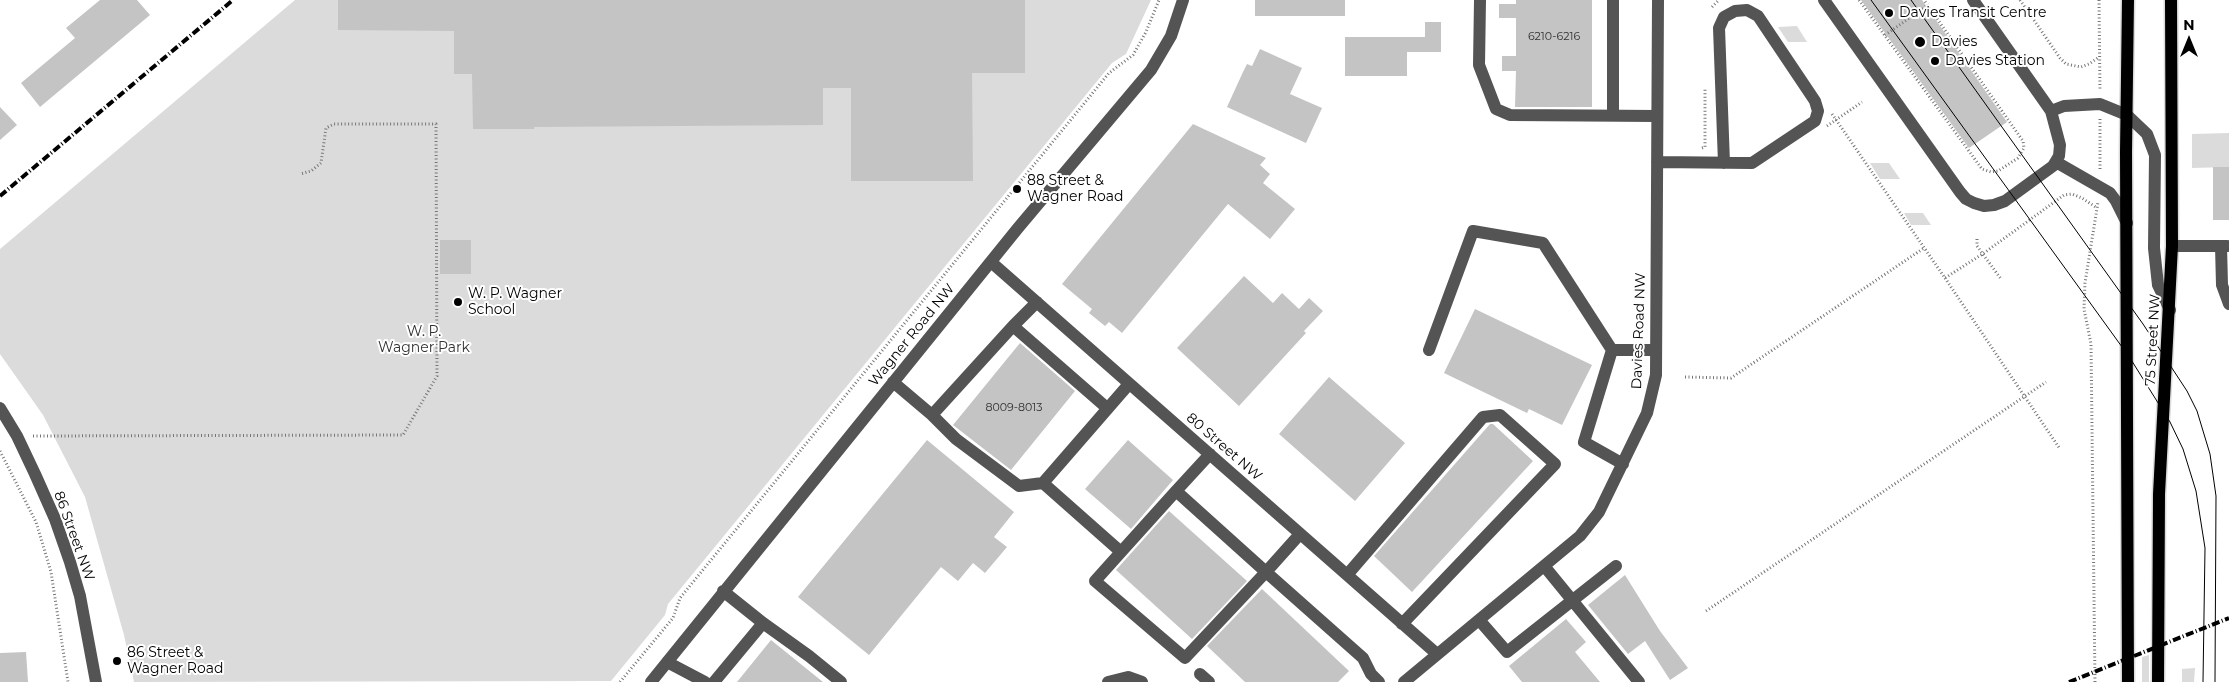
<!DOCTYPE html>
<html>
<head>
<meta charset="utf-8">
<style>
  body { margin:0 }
  #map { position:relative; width:2229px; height:682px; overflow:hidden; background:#fff; font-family:Montserrat,sans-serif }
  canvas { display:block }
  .north { position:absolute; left:2164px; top:15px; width:50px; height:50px; -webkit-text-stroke:4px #fff; paint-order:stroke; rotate:0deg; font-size:14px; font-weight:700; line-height:20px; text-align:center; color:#000 }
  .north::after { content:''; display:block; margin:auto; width:18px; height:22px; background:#000; clip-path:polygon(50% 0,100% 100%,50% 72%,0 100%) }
</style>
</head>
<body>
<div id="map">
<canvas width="2229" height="682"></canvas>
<div class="north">N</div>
</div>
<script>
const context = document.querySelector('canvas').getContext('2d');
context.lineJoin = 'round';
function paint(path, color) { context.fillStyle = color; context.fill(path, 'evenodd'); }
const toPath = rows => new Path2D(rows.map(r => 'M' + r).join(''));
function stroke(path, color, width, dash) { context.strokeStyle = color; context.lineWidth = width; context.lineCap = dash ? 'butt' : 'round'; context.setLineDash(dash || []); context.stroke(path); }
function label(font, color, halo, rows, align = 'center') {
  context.font = font + ' Montserrat,sans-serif'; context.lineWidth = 4; context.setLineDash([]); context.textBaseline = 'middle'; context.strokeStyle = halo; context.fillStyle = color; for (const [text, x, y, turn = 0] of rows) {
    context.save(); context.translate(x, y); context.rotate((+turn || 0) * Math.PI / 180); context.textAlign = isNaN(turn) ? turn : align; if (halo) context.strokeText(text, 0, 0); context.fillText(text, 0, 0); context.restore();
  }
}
const green = toPath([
  [295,0,1151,0,1126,54,1112,63,668,604,665,615,611,681,134,682,124,635,85,497,43,415,0,354,0,249],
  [1797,26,1807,42,1788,42,1778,27],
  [2229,133,2229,167,2192,168,2192,134],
  [1870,163,1889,163,1900,179,1880,179],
  [1904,213,1923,213,1931,225,1911,225],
  [2149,655,2149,682,2142,682,2142,657],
  [2195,668,2194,682,2182,682,2182,669]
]);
const building = toPath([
  [100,0,137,0,150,15,40,107,21,83,75,38,66,28],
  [338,0,1025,0,1025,73,972,73,973,181,851,181,851,88,823,88,823,125,534,127,534,129,473,129,472,74,454,74,454,31,338,30],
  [1255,0,1345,0,1345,16,1255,16],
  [1516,0,1592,0,1592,107,1515,107,1516,71,1502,71,1502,56,1516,56,1516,18,1499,18,1499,4,1516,4],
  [1861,0,1922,0,2007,122,1969,148],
  [1425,22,1441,22,1441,52,1407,52,1407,76,1345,76,1345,37,1425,37],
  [1260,49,1302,68,1290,94,1322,108,1306,143,1227,107,1243,72,1247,64,1252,66],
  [0,107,17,125,0,140],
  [1193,124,1266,158,1260,165,1270,174,1263,183,1295,209,1270,239,1228,204,1122,333,1109,322,1105,326,1089,313,1092,309,1062,284],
  [2213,167,2229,167,2229,220,2213,220],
  [440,240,471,240,471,274,440,274],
  [1244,276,1273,303,1282,293,1299,309,1309,298,1323,311,1304,331,1306,333,1239,406,1177,348],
  [1475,309,1592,365,1562,425,1529,409,1527,413,1444,373],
  [1020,343,1075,391,1011,470,953,425],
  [1329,377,1405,443,1355,501,1279,434],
  [1490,424,1493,424,1533,461,1412,592,1374,556],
  [927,440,1014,512,994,537,1007,547,985,573,973,563,958,581,941,567,869,655,798,597],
  [1128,440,1173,480,1131,529,1085,489],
  [1169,511,1247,581,1192,639,1116,570],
  [1625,575,1660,631,1688,668,1670,680,1645,641,1628,654,1588,605],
  [1262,589,1349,671,1338,682,1245,682,1207,646],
  [1566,619,1586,642,1575,652,1600,682,1522,682,1509,666],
  [771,640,823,682,737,682],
  [26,652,28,682,0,682,0,653]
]);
const path = toPath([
  [1859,0,1982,169,1991,172,1998,171,2018,158,2024,148,2023,141,1924,0],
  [2020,0,2060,58,2066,64,2081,67,2089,64,2099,57],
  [2099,0,2100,91],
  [1712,7,1719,0],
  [1885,35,1928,5],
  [1832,114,1945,278,1984,253,2064,195,2072,194,2082,198,2097,208],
  [2100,119,2100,171],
  [1827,126,1862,102],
  [1702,148,1705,147,1705,89],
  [1977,239,1977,246,2001,279],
  [1945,278,2060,449],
  [1685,377,1731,378,1924,248],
  [33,436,403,435,437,376,436,124,334,124,326,128,321,163,311,171,300,174],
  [0,451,36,522,51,572,68,682],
  [1706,611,2046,382],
  [620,682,673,618,680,598,1109,73,1133,55,1146,32,1159,0],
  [2095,682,2091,344,2084,309,2085,283,2098,202]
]);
const minor = toPath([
  [1480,0,1479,65,1496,109,1510,115,1657,116],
  [1824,0,1960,192,1966,199,1974,203,1984,206,1994,205,2005,201,2053,166,2059,156,2060,145,2051,111,1973,0],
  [2051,111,2064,106,2100,104,2127,115,2147,134,2155,155,2154,248,2158,285,2170,310],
  [1613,115,1613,0],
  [1657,162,1752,163,1815,121,1818,111,1815,101,1758,16,1747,10,1735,11,1724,17,1719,28,1724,163],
  [2056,162,2110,193,2116,201,2127,223],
  [2172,246,2227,246],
  [2221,246,2222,285,2229,304],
  [991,262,1437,654],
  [1037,302,1013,326,1107,408],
  [1429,350,1473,231,1543,243,1612,350],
  [893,382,932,415,1013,326],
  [1129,384,1043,483,1121,552,1176,491],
  [0,408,17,436,35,474,55,519,70,562,80,596,96,682],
  [932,415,956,439,1019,486,1043,483],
  [1210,454,1176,491,1266,572,1300,534],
  [1623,464,1584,442,1612,350,1656,350],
  [1121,552,1095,581,1185,658,1266,572,1363,658,1371,674,1379,682],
  [1545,567,1639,682],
  [1347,575,1483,417,1500,415,1555,464,1402,624],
  [1480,621,1507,652,1616,566],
  [763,623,809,656,841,682],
  [667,662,705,682],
  [1200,674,1209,682],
  [651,682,1018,228,1151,70,1171,36,1183,0],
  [714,682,763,623,723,591],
  [1108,682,1128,677,1142,682],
  [1404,682,1580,536,1599,512,1647,413,1656,375,1658,0]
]);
const major = toPath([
  [2128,0,2126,152,2128,682],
  [2158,682,2159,494,2172,246,2171,0]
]);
const tram = toPath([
  [1871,0,2130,358,2170,422,2183,449,2196,491,2205,548,2203,682],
  [1911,0,2143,324,2187,391,2197,411,2210,454,2216,496,2215,682]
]);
const rail = toPath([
  [0,196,233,0],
  [2069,682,2229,618]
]);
const markers = [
  [1889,13,5,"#000"],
  [1920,42,6,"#000"],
  [1935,61,5,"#000"],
  [1017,189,5,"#000"],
  [458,302,5,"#000"],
  [117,661,5,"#000"]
];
const numberNames = [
  ["6210-6216",1554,37],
  ["8009-8013",1014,408]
];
const poiNames = [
  ["Davies Transit Centre",1899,13],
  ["Davies",1931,42],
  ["Davies Station",1945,61],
  ["88 Street &",1027,181],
  ["Wagner Road",1027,197],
  ["W. P. Wagner",468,294],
  ["School",468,310],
  ["86 Street &",127,653],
  ["Wagner Road",127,669]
];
const streetNames = [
  ["Davies Road NW",1639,331,-88],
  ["Wagner Road NW",912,335,-51],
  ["75 Street NW",2153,340,-87],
  ["80 Street NW",1224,447,41],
  ["86 Street NW",74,536,70]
];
const parkNames = [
  ["W. P.",424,332],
  ["Wagner Park",424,348]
];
paint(green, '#dbdbdb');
paint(building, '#c4c4c4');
stroke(major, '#dbdbdb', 15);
stroke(path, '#767676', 3, [1, 2.5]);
stroke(minor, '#545454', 12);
stroke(major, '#000', 12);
stroke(tram, '#000', 1);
stroke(rail, '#000', 4, [8, 2.5, 1, 2.5]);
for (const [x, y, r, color] of markers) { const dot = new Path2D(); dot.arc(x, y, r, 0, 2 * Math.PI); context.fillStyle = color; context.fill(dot); stroke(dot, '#fff', 2); }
label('11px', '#313131', null, numberNames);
label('14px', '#000', '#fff', poiNames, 'left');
label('14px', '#000', '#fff', streetNames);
label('14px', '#323232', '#fff', parkNames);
</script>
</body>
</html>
